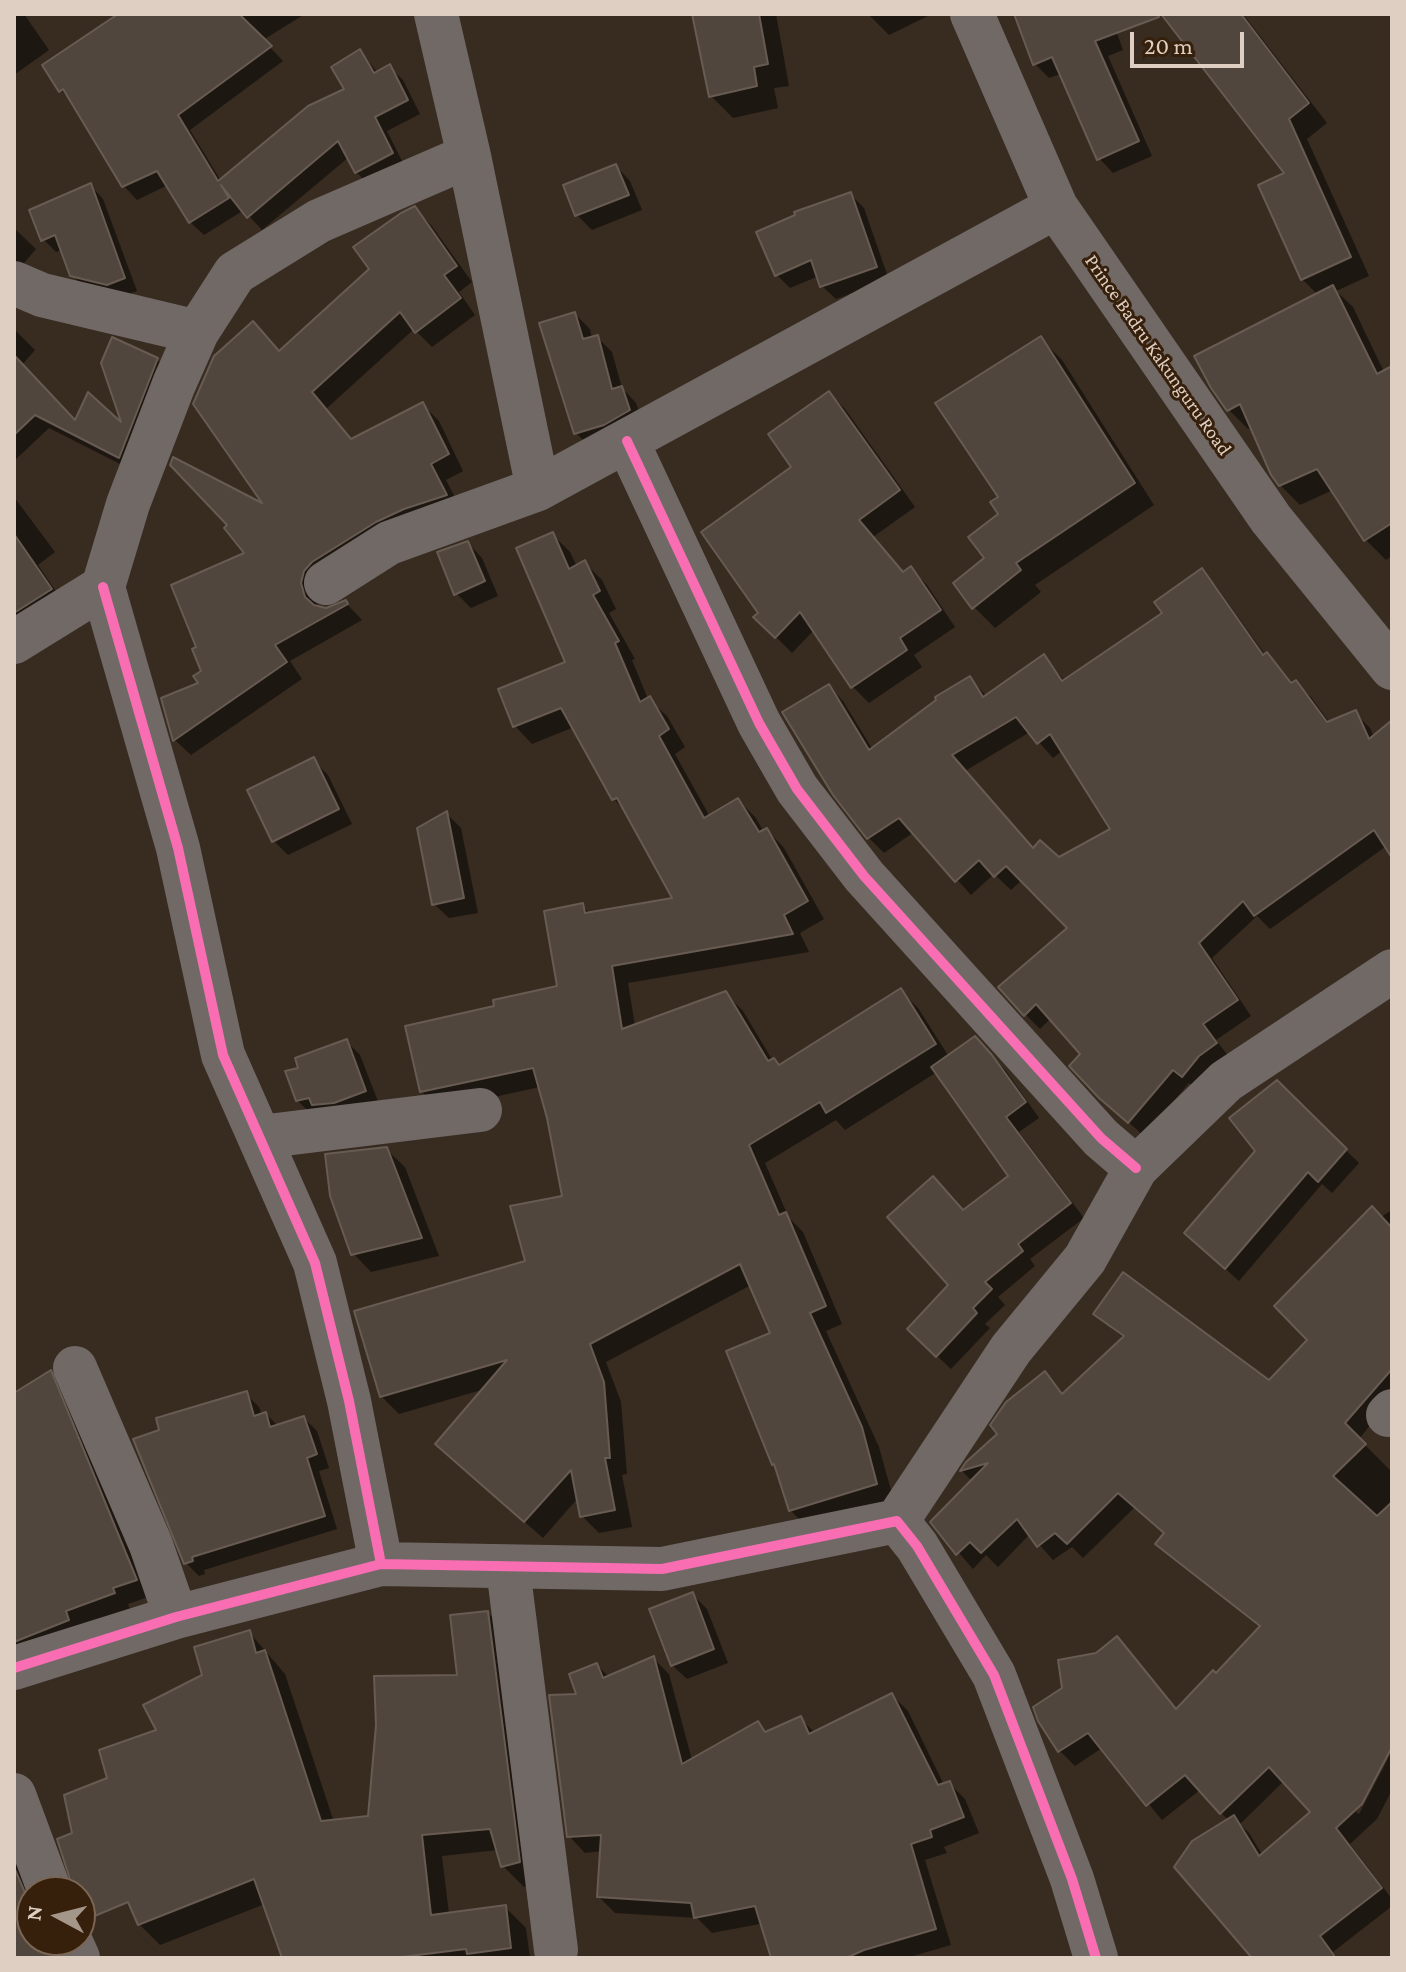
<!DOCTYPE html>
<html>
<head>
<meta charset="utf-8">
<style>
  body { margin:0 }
  #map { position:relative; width:1406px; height:1972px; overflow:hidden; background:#382b20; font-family:"Crimson Pro",serif }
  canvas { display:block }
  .frame { position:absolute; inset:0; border:16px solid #dfcfc3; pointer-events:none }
  .north { position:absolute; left:16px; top:1876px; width:80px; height:80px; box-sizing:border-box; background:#37200b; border:2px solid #7a6655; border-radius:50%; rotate:277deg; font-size:22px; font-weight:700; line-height:32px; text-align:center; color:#dfcfc3 }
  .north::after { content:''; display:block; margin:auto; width:28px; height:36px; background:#a5968a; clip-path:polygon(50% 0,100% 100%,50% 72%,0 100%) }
  .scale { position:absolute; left:1130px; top:32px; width:114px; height:36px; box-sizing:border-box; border:4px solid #dfcfc3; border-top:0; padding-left:10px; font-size:24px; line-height:28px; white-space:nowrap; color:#dfcfc3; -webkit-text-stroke:6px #37200b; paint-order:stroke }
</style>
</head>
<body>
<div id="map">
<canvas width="1406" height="1972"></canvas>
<div class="frame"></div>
<div class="north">N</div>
<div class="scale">20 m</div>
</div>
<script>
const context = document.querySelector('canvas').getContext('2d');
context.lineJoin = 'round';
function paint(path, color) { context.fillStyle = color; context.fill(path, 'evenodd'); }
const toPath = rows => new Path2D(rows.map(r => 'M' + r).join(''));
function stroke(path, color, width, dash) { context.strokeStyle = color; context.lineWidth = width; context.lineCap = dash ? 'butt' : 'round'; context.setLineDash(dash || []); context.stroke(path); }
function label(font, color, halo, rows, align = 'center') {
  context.font = font + ' "Crimson Pro",serif'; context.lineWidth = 6; context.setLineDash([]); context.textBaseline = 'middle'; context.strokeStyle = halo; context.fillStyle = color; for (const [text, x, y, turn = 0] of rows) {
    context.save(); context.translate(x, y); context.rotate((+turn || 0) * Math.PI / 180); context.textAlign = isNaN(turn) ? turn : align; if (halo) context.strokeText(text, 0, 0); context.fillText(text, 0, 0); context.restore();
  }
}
const shadow = toPath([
  [14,14,24,14,49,50,14,75],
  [117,14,305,14,263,40,283,61,190,130,221,181,346,89,360,51,378,73,389,67,403,80,420,114,387,131,405,167,370,185,356,172,349,157,262,230,238,204,236,205,241,212,204,235,190,222,168,185,137,200,124,186,75,105,61,90,118,17],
  [694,14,776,14,789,86,774,88,778,108,733,118,711,96],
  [868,14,932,14,889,35],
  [1016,14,1110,14,1123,50,1108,56,1152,156,1113,173,1099,158,1061,74,1049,78,1035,64],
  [1169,14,1243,14,1327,123,1307,139,1369,276,1336,291,1353,307,1384,372,1392,371,1392,556,1386,560,1366,540,1333,490,1300,505,1280,485,1252,427,1248,429,1228,409,1318,295,1302,279,1287,174],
  [616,166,630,181,642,210,592,230,577,215],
  [91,186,103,199,137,291,121,297,85,288,72,275,63,249,56,252,43,239],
  [850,194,864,208,889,280,836,299,822,286,819,276,790,288,777,275],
  [415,209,431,225,472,282,459,292,475,315,432,347,414,329,326,409,353,440,423,405,439,421,463,471,446,480,462,511,316,600,319,608,326,610,345,602,362,620,290,661,302,679,191,755,175,740,163,700,201,684,247,554,269,509,280,353,372,270],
  [14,228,36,249,14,275],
  [575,314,590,329,592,338,597,337,612,352,622,388,636,403,644,425,591,448,576,433],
  [14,329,35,350,22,365,76,423,126,429,157,360,171,373,132,470,49,428,14,461],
  [1041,339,1062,360,1154,505,1035,585,1041,592,995,628,974,607,1001,515,1000,498],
  [829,393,845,409,915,507,873,537,904,574,911,569,927,585,955,627,914,655,922,667,869,703,853,687,814,630,792,653,756,617,760,613,794,468],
  [14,497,55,552,38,565,64,603,14,628],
  [553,535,570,552,577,567,585,563,602,580,616,609,609,613,635,659,632,660,648,699,667,716,685,747,675,754,710,817,738,800,755,817,764,832,767,830,784,848,824,919,800,933,809,952,628,983,635,1026,725,993,743,1011,773,1061,780,1066,901,991,918,1008,949,1057,989,1053,1006,1071,1039,1118,1019,1132,1084,1218,1030,1259,1035,1266,998,1297,1005,1305,985,1324,990,1328,951,1369,909,1329,951,1285,964,1212,1011,1176,937,1072,845,1130,836,1120,765,1163,789,1218,803,1232,842,1324,826,1331,879,1447,894,1501,808,1528,790,1510,778,1468,774,1464,729,1352,772,1334,751,1285,606,1362,621,1402,627,1474,622,1475,632,1527,599,1533,582,1516,578,1498,543,1538,455,1461,485,1389,399,1414,381,1396,527,1262,565,1198,540,1087,439,1109,421,1091,496,1007,560,988,582,906,591,914,675,900,627,813,614,799,574,727,532,744,515,726,567,663],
  [468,543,482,558,498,596,471,608,456,593],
  [1202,571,1216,586,1266,656,1293,684,1296,682,1311,697,1330,723,1355,713,1370,728,1374,737,1392,723,1392,849,1388,845,1270,929,1257,916,1212,958,1251,1016,1216,1040,1230,1058,1197,1090,1189,1083,1144,1136,1100,1097,1082,1054,1051,1018,1040,1029,1025,1014,1070,928,1022,880,1011,890,994,874,971,895,914,832,884,853,869,838,829,686,843,701,873,750,970,678,987,697,1044,657,1065,681,1164,613],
  [1030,732,1053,758,1062,751,1113,829,1059,859,1034,850,965,771],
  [313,760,328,775,352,824,288,855,274,841],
  [446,813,461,828,478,913,449,918,434,904],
  [346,1041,360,1055,379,1104,311,1114,297,1100,301,1069],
  [1311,1117,1359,1163,1332,1193,1322,1184,1239,1281,1200,1246],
  [386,1149,405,1167,439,1256,371,1272,353,1253],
  [1392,1210,1392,1398,1359,1439,1392,1472,1392,1743,1356,1812,1359,1814,1392,1751,1392,1790,1377,1819,1350,1844,1392,1899,1392,1906,1333,1952,1338,1958,1247,1958,1251,1954,1229,1821,1200,1790,1162,1820,1102,1748,1075,1766,1060,1751,1040,1720,1065,1689,1117,1638,1178,1710,1216,1676,1261,1628,1173,1559,1158,1544,1165,1534,1135,1507,1083,1558,1072,1547,1053,1560,1030,1534,998,1567,986,1555,973,1569,932,1522,973,1482,962,1471,968,1463,1000,1434,1044,1374,1064,1395,1125,1339,1096,1314,1269,1383,1310,1340,1381,1217],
  [1284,1781,1313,1813,1263,1856,1249,1833,1240,1824],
  [51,1373,66,1389,151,1596,128,1604,130,1609,14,1664,14,1395],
  [246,1394,259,1407,262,1415,266,1414,278,1426,304,1418,317,1431,329,1468,319,1471,337,1529,204,1570,205,1574,199,1576,186,1563,158,1416],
  [692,1594,707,1609,728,1663,687,1679,672,1665],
  [488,1613,509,1634,540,1882,524,1887,503,1866,498,1850,442,1856,449,1914,505,1907,526,1928,530,1958,284,1958,265,1904,160,1945,139,1924,130,1900,80,1895,77,1892,74,1834,109,1779,159,1731,205,1676,249,1632,285,1674,334,1822,369,1817,459,1677],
  [653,1658,669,1674,692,1760,758,1723,768,1733,800,1718,815,1733,892,1695,908,1711,944,1785,949,1783,965,1799,979,1833,944,1847,947,1853,925,1860,951,1945,906,1958,780,1958,765,1923,712,1933,697,1918,615,1913,599,1897,602,1851,585,1853,569,1836,579,1696,597,1665,609,1677],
  [14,1832,32,1892,32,1940,78,1940,66,1958,14,1958]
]);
const building = toPath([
  [118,14,239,14,272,46,178,115,218,181,308,106,344,89,331,67,360,49,374,73,390,64,408,100,375,117,393,153,355,173,338,141,247,218,221,185,229,198,189,223,157,171,122,187,63,89,59,92,42,65,118,14],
  [692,14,759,14,768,64,754,67,757,86,709,97,692,14],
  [1014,14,1158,14,1159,17,1095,41,1139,141,1097,160,1052,57,1033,65,1014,14],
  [1161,14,1241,14,1309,103,1289,119,1351,257,1301,280,1258,185,1284,173,1161,14],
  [616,164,629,195,575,216,563,185,616,164],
  [91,183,125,278,107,285,70,276,55,235,41,241,29,210,91,183],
  [851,192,877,267,820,287,811,260,775,276,756,232,795,215,794,212,851,192],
  [415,206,457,266,444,275,461,298,415,333,400,312,312,392,351,439,423,402,449,454,431,464,447,495,404,509,376,522,312,562,304,571,301,583,305,597,314,605,326,608,346,600,348,604,275,645,287,662,173,741,161,698,198,683,193,676,201,671,192,649,196,647,171,585,244,553,224,528,227,525,170,465,173,457,262,503,193,404,214,356,253,321,279,351,369,269,353,247,401,213,415,206],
  [1333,285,1377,374,1392,366,1392,523,1364,541,1317,469,1279,486,1271,475,1240,404,1227,411,1211,388,1194,356,1333,285],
  [575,312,583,339,598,335,612,389,622,386,630,410,604,425,574,434,539,323,575,312],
  [1041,336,1135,483,1016,563,1021,570,972,609,953,583,984,558,968,537,998,514,990,502,998,497,935,403,1041,336],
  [112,337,158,358,119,458,35,415,14,435,14,355,75,420,88,392,121,422,101,363,112,337],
  [829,391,900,490,859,520,903,572,911,566,941,610,900,638,907,650,851,688,800,612,775,638,753,617,758,613,701,532,791,467,768,434,829,391],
  [553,532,569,569,585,560,600,591,593,595,619,641,615,643,640,702,650,696,669,729,659,736,704,818,738,798,759,832,767,828,808,901,784,915,793,934,612,966,622,1029,726,991,768,1061,774,1058,779,1065,901,988,936,1044,826,1113,820,1102,749,1145,779,1215,786,1212,826,1306,810,1313,862,1427,877,1484,789,1511,774,1464,772,1465,726,1351,770,1333,740,1264,590,1344,604,1382,610,1458,605,1458,615,1510,580,1517,571,1470,524,1522,435,1444,507,1360,380,1397,354,1311,525,1261,510,1206,562,1196,547,1118,533,1068,420,1092,405,1026,494,1006,493,1000,557,986,544,911,583,903,585,913,672,898,617,798,612,800,561,708,513,727,498,689,565,662,516,548,553,532],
  [14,534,52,589,14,613,14,534],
  [468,541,485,581,454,595,437,552,468,541],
  [1202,568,1263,655,1267,652,1291,683,1296,680,1327,722,1356,710,1369,739,1392,720,1392,858,1374,830,1254,916,1243,901,1199,943,1238,1000,1203,1024,1217,1043,1199,1056,1182,1077,1173,1070,1128,1123,1099,1098,1069,1066,1080,1054,1036,1004,1024,1016,998,987,1067,928,1006,866,994,877,979,860,955,882,899,818,867,839,833,795,782,712,829,684,869,750,936,700,935,697,970,676,983,697,1044,654,1062,681,1162,613,1154,602,1202,568],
  [1016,717,1037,744,1050,734,1110,829,1059,857,1040,840,1033,848,952,755,1016,717],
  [314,757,339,809,272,842,247,790,314,757],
  [447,811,464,898,432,905,417,828,447,811],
  [975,1036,992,1055,1026,1102,1006,1117,1071,1203,1018,1244,1023,1251,985,1282,992,1289,973,1308,977,1313,936,1357,907,1329,948,1285,887,1217,933,1176,963,1210,1008,1176,931,1067,975,1036],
  [347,1039,366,1091,334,1103,312,1105,309,1098,296,1101,285,1071,298,1068,295,1058,347,1039],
  [1277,1080,1347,1149,1318,1182,1308,1172,1225,1269,1184,1233,1255,1151,1229,1118,1277,1080],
  [387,1147,422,1238,351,1255,330,1196,325,1154,387,1147],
  [1372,1206,1392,1228,1392,1369,1345,1423,1366,1444,1333,1476,1377,1516,1392,1502,1392,1747,1362,1804,1336,1828,1382,1888,1320,1936,1336,1958,1252,1958,1174,1867,1192,1841,1234,1815,1259,1856,1310,1812,1269,1767,1220,1814,1185,1775,1146,1806,1088,1733,1058,1752,1038,1721,1033,1707,1062,1688,1058,1660,1096,1653,1117,1636,1176,1709,1213,1670,1216,1673,1260,1626,1155,1544,1164,1533,1118,1493,1067,1544,1055,1533,1037,1547,1017,1519,981,1553,970,1542,956,1555,930,1522,988,1463,960,1471,966,1462,997,1434,990,1425,1006,1402,1045,1371,1062,1394,1124,1336,1093,1314,1123,1272,1269,1380,1307,1340,1274,1306,1372,1206],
  [51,1370,137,1580,113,1588,115,1593,66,1611,69,1620,14,1642,14,1393,51,1370],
  [247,1391,254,1416,266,1412,270,1427,304,1416,317,1454,307,1458,325,1516,192,1557,193,1561,184,1564,133,1439,159,1430,156,1418,247,1391],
  [693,1592,714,1649,671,1666,649,1609,693,1592],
  [488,1611,520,1862,501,1867,490,1829,422,1835,431,1915,506,1905,511,1948,467,1954,466,1949,394,1958,282,1958,254,1879,138,1925,128,1902,85,1920,80,1918,80,1892,74,1892,57,1839,72,1833,64,1795,107,1778,99,1750,156,1730,143,1705,202,1675,194,1647,250,1630,256,1653,265,1650,321,1821,368,1816,376,1725,374,1676,457,1675,450,1615,488,1611],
  [654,1656,682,1764,758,1721,765,1732,801,1716,809,1734,892,1693,938,1785,950,1781,964,1817,930,1830,932,1837,911,1844,936,1929,864,1950,846,1958,771,1958,755,1906,694,1918,691,1903,597,1897,601,1835,567,1837,549,1695,576,1694,569,1674,597,1663,603,1678,654,1656],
  [14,1867,32,1909,32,1940,45,1940,51,1958,14,1958,14,1867]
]);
const minor = toPath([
  [436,14,469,156,538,489],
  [972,14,1056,207,1271,519,1392,668],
  [14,283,42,295,197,332],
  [627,441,759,723,797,789,864,876,1101,1138,1136,1168],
  [326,583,389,543,538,489,1056,207],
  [103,587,178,848,223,1055,315,1263,349,1401,381,1564],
  [14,642,103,587,128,504,174,384,197,332,235,273,319,221,469,156],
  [260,1137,480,1110],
  [75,1368,151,1545,176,1617],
  [1388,1415,1392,1411],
  [897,1521,1011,1349,1085,1259,1136,1168,1226,1081,1392,971],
  [508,1568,556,1950],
  [14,1668,176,1617,381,1564,662,1569,897,1521,917,1546,994,1675,1072,1879,1096,1958],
  [14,1795,50,1892],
  [70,1940,78,1958]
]);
const cycleway = toPath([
  [627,441,759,723,797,789,864,876,1101,1138,1136,1168],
  [103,587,178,848,223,1055,315,1263,349,1401,381,1564],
  [14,1668,176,1617,381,1564,662,1569,897,1521,917,1546,994,1675,1072,1879,1096,1958]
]);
const streetNames = [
  ["Prince Badru Kakunguru Road",1158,355,55]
];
paint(shadow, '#0007');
paint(building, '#51463e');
stroke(building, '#675b52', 2);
stroke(minor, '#706966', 44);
stroke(cycleway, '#f96db3', 10);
label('20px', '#dfcfc3', '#37200b', streetNames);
</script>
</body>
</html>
